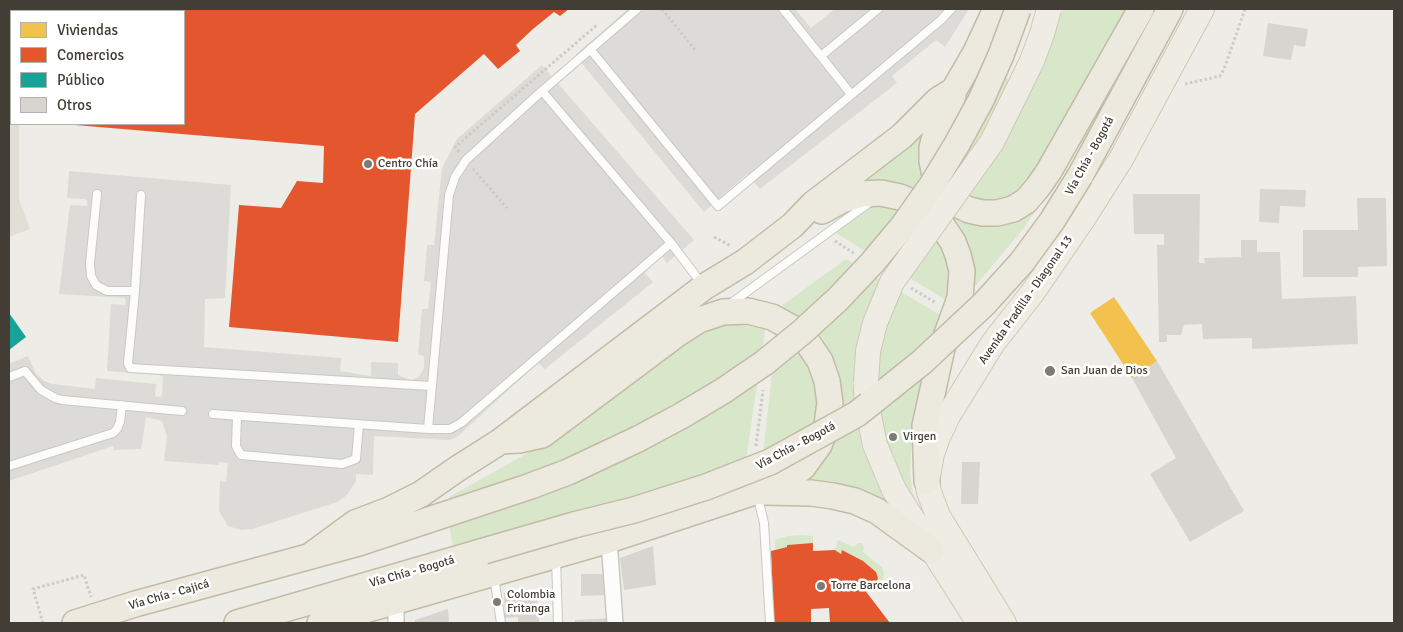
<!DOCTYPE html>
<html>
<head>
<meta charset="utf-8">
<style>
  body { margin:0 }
  #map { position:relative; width:1403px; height:632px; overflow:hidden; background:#edece7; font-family:Signika,sans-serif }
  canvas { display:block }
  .frame { position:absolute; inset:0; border:10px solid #423e35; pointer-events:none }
  .legend { position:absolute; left:10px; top:10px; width:175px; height:115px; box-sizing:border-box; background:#fff; border:1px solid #b3b2ae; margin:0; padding:6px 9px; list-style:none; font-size:15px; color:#423e35 }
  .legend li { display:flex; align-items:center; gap:10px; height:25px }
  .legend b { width:25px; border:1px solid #b3b2ae }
</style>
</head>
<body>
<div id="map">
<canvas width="1403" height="632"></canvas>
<div class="frame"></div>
<ul class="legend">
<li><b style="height:14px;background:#f2c14e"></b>Viviendas</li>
<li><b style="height:14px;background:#e4572e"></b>Comercios</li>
<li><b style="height:14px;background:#17a398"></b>Público</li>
<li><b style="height:14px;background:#d6d5d0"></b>Otros</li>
</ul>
</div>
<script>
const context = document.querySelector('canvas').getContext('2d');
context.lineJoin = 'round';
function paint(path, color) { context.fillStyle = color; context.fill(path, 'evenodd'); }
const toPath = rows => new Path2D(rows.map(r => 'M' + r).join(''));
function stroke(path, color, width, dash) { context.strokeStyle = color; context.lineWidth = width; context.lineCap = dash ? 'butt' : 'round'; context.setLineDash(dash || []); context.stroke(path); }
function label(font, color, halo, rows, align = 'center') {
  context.font = font + ' Signika,sans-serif'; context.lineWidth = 5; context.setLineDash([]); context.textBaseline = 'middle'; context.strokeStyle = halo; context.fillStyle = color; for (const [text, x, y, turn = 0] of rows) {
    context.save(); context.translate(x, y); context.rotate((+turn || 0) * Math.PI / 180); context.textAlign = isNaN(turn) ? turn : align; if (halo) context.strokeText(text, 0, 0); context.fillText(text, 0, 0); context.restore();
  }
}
const residential = toPath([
  [9,9,20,9,20,11,11,11,11,124,19,124,19,200,30,229,9,237]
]);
const green = toPath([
  [1060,9,1131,9,1033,177,1021,192,1002,204,973,203,947,181,960,114,984,61,1029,94],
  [923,128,919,153,924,178,956,215,1046,195,1023,229,970,292,964,247,855,182],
  [878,204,896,208,936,236,945,254,950,278,946,300,834,232,870,206],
  [846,259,940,315,920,384,912,431,910,473,913,494,932,534,891,506,862,491,844,485,809,480,808,473,841,411,841,386,837,367,823,338,809,324,780,307],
  [740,325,765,329,742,488,554,548,545,519,453,546,449,524,531,500,524,478,450,501,449,497,569,430,687,338,713,326],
  [777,329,796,341,818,384,817,415,809,434,761,473],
  [802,535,813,536,813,543,787,545,787,547,775,550,775,540,788,536],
  [838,540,854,547,858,543,862,543,864,547,863,552,882,567,884,573,883,579,876,583,878,578,876,572,863,561,842,550,841,554,835,550]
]);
const parking = toPath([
  [628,9,795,9,811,28,835,9,969,9,945,47,936,40,892,76,897,83,760,189,747,174,704,212,575,55],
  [542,65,694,240,667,263,661,254,647,266,645,273,653,282,545,369,538,363,457,437,449,440,374,436,373,475,356,474,356,481,347,495,337,502,252,529,241,530,228,526,219,511,220,481,226,482,228,463,219,462,219,465,164,461,167,436,162,421,146,417,141,449,114,450,113,446,9,481,9,364,28,356,35,372,44,381,53,384,95,389,96,378,156,384,155,396,161,397,162,394,163,377,159,375,107,371,111,304,126,305,125,298,59,294,70,205,87,206,87,201,85,199,67,198,69,171,231,185,225,298,205,299,204,347,341,358,340,371,371,376,371,362,398,363,398,375,411,380,419,377,424,368,424,356,418,354,422,309,428,309,431,282,424,281,427,245,434,245,442,168,457,139]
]);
const homes = toPath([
  [1114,297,1157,361,1132,378,1090,313]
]);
const shops = toPath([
  [73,9,569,9,560,16,554,12,533,29,516,45,520,51,498,69,484,54,415,114,398,342,229,327,239,205,281,208,297,181,323,183,324,146,75,125,75,124,184,124,184,11,72,11],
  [813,543,813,551,835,550,841,554,842,550,863,561,876,572,878,578,876,583,864,589,890,623,830,623,829,608,811,609,811,623,774,623,771,551,787,547,787,545]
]);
const public = toPath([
  [9,313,26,337,9,350]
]);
const building = toPath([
  [1268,23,1308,29,1305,47,1294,45,1291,60,1263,56],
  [1260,189,1306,190,1305,207,1280,206,1279,223,1259,222],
  [1133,194,1200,194,1199,263,1205,263,1204,258,1241,257,1241,240,1257,240,1257,252,1280,252,1282,299,1356,296,1358,344,1252,349,1252,338,1203,339,1202,324,1184,325,1181,335,1167,335,1167,342,1159,342,1157,245,1164,245,1164,234,1134,234],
  [1357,198,1386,198,1387,266,1358,267,1358,277,1303,277,1303,230,1358,230],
  [1157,361,1244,511,1190,542,1150,474,1176,458,1132,378],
  [962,462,980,462,978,504,961,504],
  [653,546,656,585,624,590,620,558],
  [581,574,603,574,604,595,581,596],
  [516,592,516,600,537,599,539,623,518,623,518,617,505,618,504,593],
  [448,609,449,623,415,623,415,620],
  [614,618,614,623,575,623,575,620]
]);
const path = toPath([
  [662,9,696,51],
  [1185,84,1220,76,1224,69,1245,9],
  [459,152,455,147,598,24],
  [473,169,507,208],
  [714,237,731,246],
  [835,241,855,254],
  [911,288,936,303],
  [756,446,763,390],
  [43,623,33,589,84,575,91,597]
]);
const service = toPath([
  [783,9,851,94],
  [590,49,718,206,941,20,951,9],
  [821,56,878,9],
  [542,91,671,243,702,284],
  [97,194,90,263,91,276,96,285,107,291,135,291],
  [141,195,135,291,128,363,130,368,431,386],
  [730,304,870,202],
  [9,377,25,371,41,390,55,398,62,400,182,411],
  [213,414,428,429,450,429,461,423,671,243],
  [237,416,236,446,241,455,342,464,356,459,359,424],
  [428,429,449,195,455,177,466,160,542,91,637,9],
  [9,466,113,433,117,429,120,422,122,405],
  [757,494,764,523,770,623],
  [556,558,558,623],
  [494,576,501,623]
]);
const minor = toPath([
  [609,540,615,623],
  [396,601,396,623]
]);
const primary = toPath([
  [866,389,867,406,875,445,894,490,979,623],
  [1004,623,938,516,929,492,927,481,932,454,938,437,948,416,993,343,1033,292,1083,219,1121,159,1202,9]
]);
const trunk = toPath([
  [996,9,976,52,954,90,949,112,935,136,932,148,932,161,934,171,939,185,947,195,957,204,969,210,983,213,997,213,1013,209,1026,201,1038,187,1049,171,1141,9],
  [1080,176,1170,9],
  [822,211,842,200,861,194,881,193,900,197,922,207,939,221,953,242,958,255,962,271,960,298,942,348,925,426,927,481],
  [764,492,811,493,833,496,855,501,877,511,931,550],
  [310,556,355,523,389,510,421,494,457,469,501,441,704,287,745,262,793,225,813,204,902,136,938,100,954,90],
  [75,623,135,604,359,543,528,487,568,472,638,439],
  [237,623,484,551],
  [320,623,609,540,782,483,803,467,819,445,827,425,830,403,827,381,820,361,808,343,792,328,772,317,748,311,723,312,699,320,677,334,542,435,519,440,501,441]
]);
const primaryBridge = toPath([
  [866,383,868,351,875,323,892,282,992,142,1032,61,1042,34,1049,9]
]);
const trunkBridge = toPath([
  [638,439,681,416,723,391,764,363,802,332,838,299,872,263,903,226,932,185,957,144,981,100,1001,55,1018,9],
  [484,551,574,525,634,510,706,487,770,462,857,414,922,362,984,304,1022,262,1052,221,1080,176]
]);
const markers = [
  [368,164,5,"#7e7b73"],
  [1050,371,6,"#7e7b73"],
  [893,437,5,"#7e7b73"],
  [821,586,5,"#7e7b73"],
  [497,602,5,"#7e7b73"]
];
const streetNames = [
  ["Vía Chía - Bogotá",1090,156,-61],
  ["Avenida Pradilla - Diagonal 13",1026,300,-55],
  ["Vía Chía - Bogotá",796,446,-28],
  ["Vía Chía - Bogotá",412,572,-16],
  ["Vía Chía - Cajicá",169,595,-16]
];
const poiNames = [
  ["Centro Chía",378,164],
  ["San Juan de Dios",1061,371],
  ["Virgen",903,437],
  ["Torre Barcelona",831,586],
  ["Colombia",507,595],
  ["Fritanga",507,609]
];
paint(residential, '#e1ded5');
paint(green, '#d8e6c9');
paint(parking, '#dcdbd7');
paint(homes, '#f2c14e');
paint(shops, '#e4572e');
paint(public, '#17a398');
paint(building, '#d6d5d0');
stroke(service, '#c9c8c3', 10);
stroke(minor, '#c9c8c3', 18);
stroke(primary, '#cec9b7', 26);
stroke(trunk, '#c2bba6', 28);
stroke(path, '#cccbc6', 3, [2.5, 2.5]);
stroke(service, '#fcfcfb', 8);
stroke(minor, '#fcfcfb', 15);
stroke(primary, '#efede3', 24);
stroke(trunk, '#ece9de', 25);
stroke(primaryBridge, '#cec9b7', 26, []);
stroke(trunkBridge, '#c2bba6', 28, []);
stroke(primaryBridge, '#efede3', 24);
stroke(trunkBridge, '#ece9de', 25);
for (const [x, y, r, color] of markers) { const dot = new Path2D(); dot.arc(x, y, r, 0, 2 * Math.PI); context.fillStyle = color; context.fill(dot); stroke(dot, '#fff', 2); }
label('12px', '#423e35', '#fff', streetNames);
label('12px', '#423e35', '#fff', poiNames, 'left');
</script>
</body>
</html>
